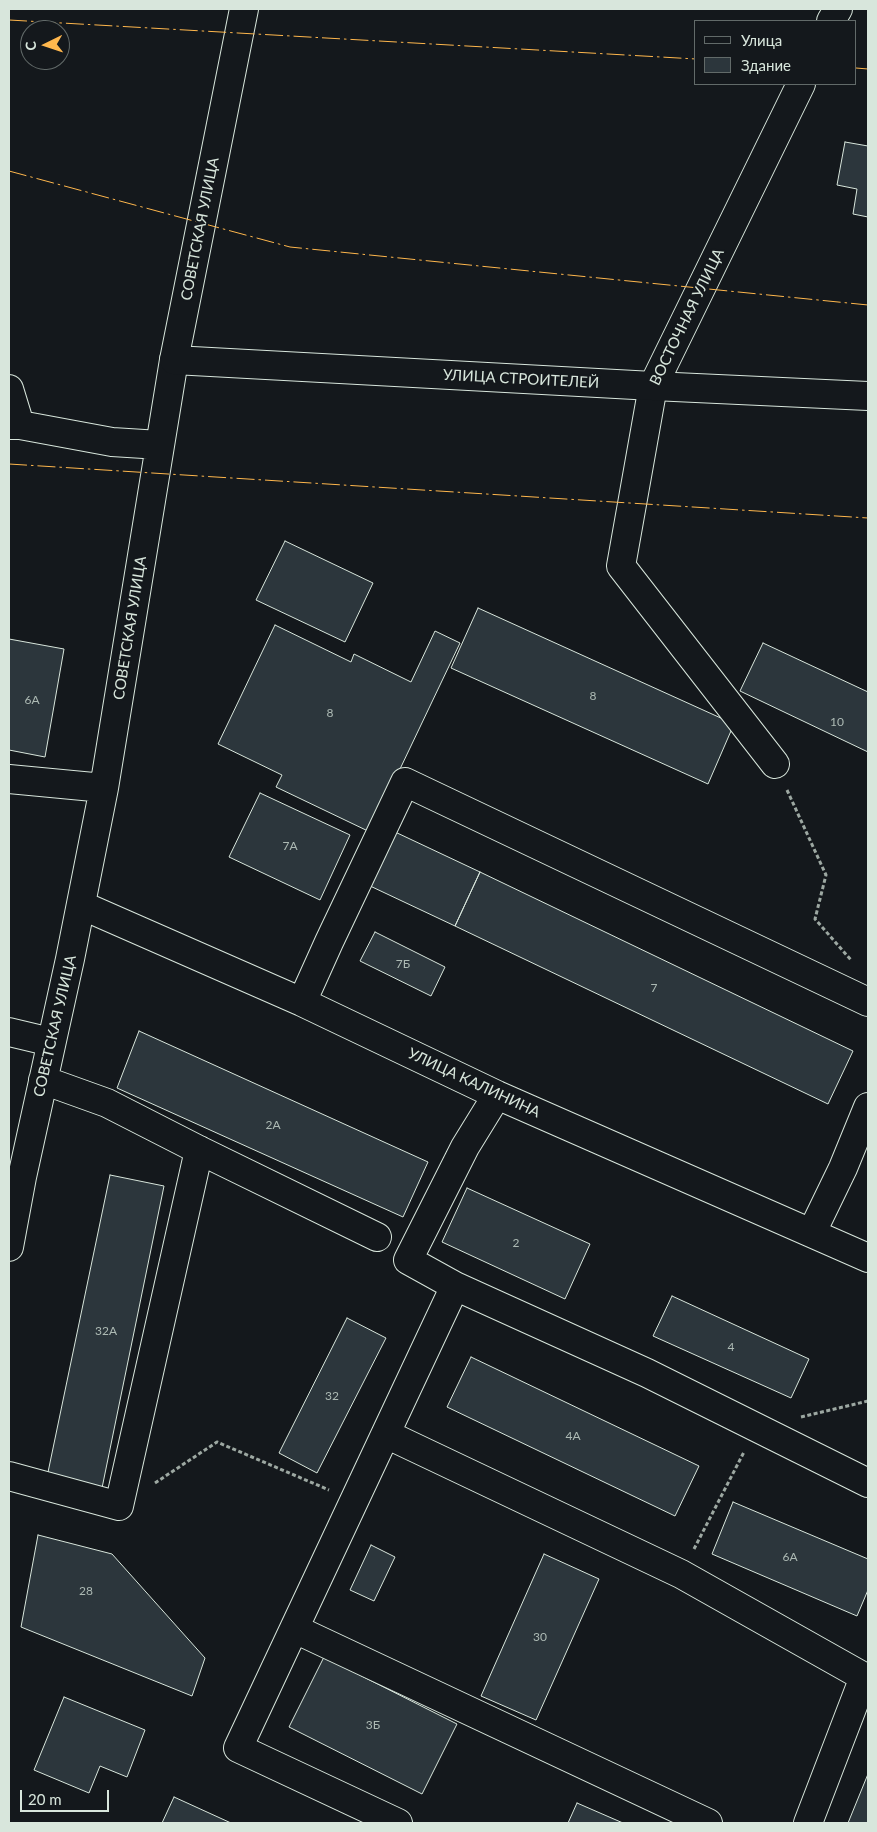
<!DOCTYPE html>
<html>
<head>
<meta charset="utf-8">
<style>
  body { margin:0 }
  #map { position:relative; width:877px; height:1832px; overflow:hidden; background:#14181c; font-family:Lato,sans-serif }
  canvas { display:block }
  .frame { position:absolute; inset:0; border:10px solid #d8e6dc; pointer-events:none }
  .legend { position:absolute; left:694px; top:20px; width:162px; height:65px; box-sizing:border-box; background:#14181c; border:1px solid #626a69; margin:0; padding:6px 9px; list-style:none; font-size:15px; color:#d8e6dc }
  .legend li { display:flex; align-items:center; gap:10px; height:25px }
  .legend b { width:25px; border:1px solid #626a69 }
  .north { position:absolute; left:20px; top:20px; width:50px; height:50px; box-sizing:border-box; background:#14181c; border:1px solid #626a69; border-radius:50%; rotate:266deg; font-size:14px; font-weight:700; line-height:20px; text-align:center; color:#d8e6dc }
  .north::after { content:''; display:block; margin:auto; width:18px; height:22px; background:#ffb74d; clip-path:polygon(50% 0,100% 100%,50% 72%,0 100%) }
  .scale { position:absolute; left:20px; top:1790px; width:89px; height:22px; box-sizing:border-box; border:2px solid #d8e6dc; border-top:0; padding-left:6px; font-size:15px; line-height:18px; white-space:nowrap; color:#d8e6dc; -webkit-text-stroke:4px #14181c; paint-order:stroke }
</style>
</head>
<body>
<div id="map">
<canvas width="877" height="1832"></canvas>
<div class="frame"></div>
<ul class="legend">
<li><b style="height:6px;background:#14181c"></b>Улица</li>
<li><b style="height:14px;background:#2c363c"></b>Здание</li>
</ul>
<div class="north">С</div>
<div class="scale">20 m</div>
</div>
<script>
const context = document.querySelector('canvas').getContext('2d');
context.lineJoin = 'round';
function paint(path, color) { context.fillStyle = color; context.fill(path, 'evenodd'); }
const toPath = rows => new Path2D(rows.map(r => 'M' + r).join(''));
function stroke(path, color, width, dash) { context.strokeStyle = color; context.lineWidth = width; context.lineCap = dash ? 'butt' : 'round'; context.setLineDash(dash || []); context.stroke(path); }
function label(font, color, halo, rows, align = 'center') {
  context.font = font + ' Lato,sans-serif'; context.lineWidth = 4; context.setLineDash([]); context.textBaseline = 'middle'; context.strokeStyle = halo; context.fillStyle = color; for (const [text, x, y, turn = 0] of rows) {
    context.save(); context.translate(x, y); context.rotate((+turn || 0) * Math.PI / 180); context.textAlign = isNaN(turn) ? turn : align; if (halo) context.strokeText(text, 0, 0); context.fillText(text, 0, 0); context.restore();
  }
}
const building = toPath([
  [845,142,868,146,868,217,853,214,857,189,837,185,845,142],
  [285,541,373,583,345,642,256,600,285,541],
  [478,608,734,724,708,784,451,668,478,608],
  [275,625,351,662,354,654,411,682,435,631,460,643,370,832,276,787,282,775,218,744,275,625],
  [9,639,64,649,45,757,9,750,9,639],
  [763,643,868,692,868,752,740,691,763,643],
  [260,793,350,835,320,900,229,857,260,793],
  [393,831,480,872,455,926,368,885,393,831],
  [480,872,853,1051,828,1104,455,926,480,872],
  [375,932,445,967,431,996,360,961,375,932],
  [139,1031,428,1162,403,1217,117,1088,139,1031],
  [110,1175,164,1186,102,1488,47,1477,110,1175],
  [467,1188,590,1244,565,1299,442,1242,467,1188],
  [672,1296,809,1359,791,1398,653,1336,672,1296],
  [347,1318,386,1338,317,1473,279,1453,347,1318],
  [471,1357,699,1466,675,1516,447,1407,471,1357],
  [733,1502,868,1559,868,1590,857,1616,712,1554,733,1502],
  [38,1535,112,1554,205,1658,192,1696,21,1627,38,1535],
  [371,1545,395,1557,374,1601,350,1590,371,1545],
  [544,1554,599,1579,536,1720,481,1696,544,1554],
  [324,1657,457,1724,422,1794,289,1727,324,1657],
  [64,1697,145,1730,127,1777,100,1766,89,1793,34,1770,64,1697],
  [868,1774,868,1823,848,1823,868,1774],
  [174,1797,231,1823,162,1823,174,1797],
  [577,1803,623,1823,568,1823,577,1803]
]);
const path = toPath([
  [787,790,826,875,815,919,851,960],
  [801,1417,868,1401],
  [155,1483,217,1442,329,1490],
  [694,1549,744,1452]
]);
const minor = toPath([
  [831,21,838,9],
  [9,389,20,425],
  [9,425,20,425,112,442,160,445],
  [775,764,621,566,653,386,801,84],
  [9,779,104,788],
  [81,905,302,1002,497,1095,868,1258],
  [302,1002,329,942,405,782,868,1002],
  [9,1032,51,1042],
  [43,1080,107,1103,199,1150,377,1237],
  [812,1232,843,1168,868,1107],
  [9,1247,22,1177,70,959,104,788,174,360],
  [455,1286,647,1373,868,1483],
  [386,1434,681,1574,864,1677,808,1823],
  [9,1476,119,1506,199,1150],
  [295,1629,708,1823],
  [398,1823,238,1748,455,1286,408,1260,465,1147,497,1095]
]);
const major = toPath([
  [244,9,174,360,653,386,868,396]
]);
const power = toPath([
  [9,20,696,59],
  [856,68,868,69],
  [9,171,290,247,868,305],
  [9,464,868,518]
]);
const numberNames = [
  ["8",593,696],
  ["6А",32,700],
  ["8",330,713],
  ["10",837,722],
  ["7А",290,846],
  ["7Б",403,964],
  ["7",654,988],
  ["2А",273,1125],
  ["2",516,1243],
  ["32А",106,1331],
  ["4",731,1347],
  ["32",332,1396],
  ["4А",573,1436],
  ["6А",790,1557],
  ["28",86,1591],
  ["30",540,1637],
  ["3Б",373,1725]
];
const streetNames = [
  ["СОВЕТСКАЯ УЛИЦА",200,229,-79],
  ["ВОСТОЧНАЯ УЛИЦА",687,317,-64],
  ["УЛИЦА СТРОИТЕЛЕЙ",521,379,3],
  ["СОВЕТСКАЯ УЛИЦА",130,628,-81],
  ["СОВЕТСКАЯ УЛИЦА",55,1026,-77],
  ["УЛИЦА КАЛИНИНА",474,1083,25]
];
paint(building, '#2c363c');
stroke(building, '#d8e6dc', 1);
stroke(minor, '#d8e6dc', 30);
stroke(major, '#d8e6dc', 30);
stroke(path, '#9da8a2', 3, [4, 2.5]);
stroke(minor, '#14181c', 28);
stroke(major, '#14181c', 28);
stroke(power, '#ffb74d', 1, [18, 4, 2.5, 4]);
label('12px', '#adbab4', null, numberNames);
label('15px', '#d8e6dc', '#14181c', streetNames);
</script>
</body>
</html>
